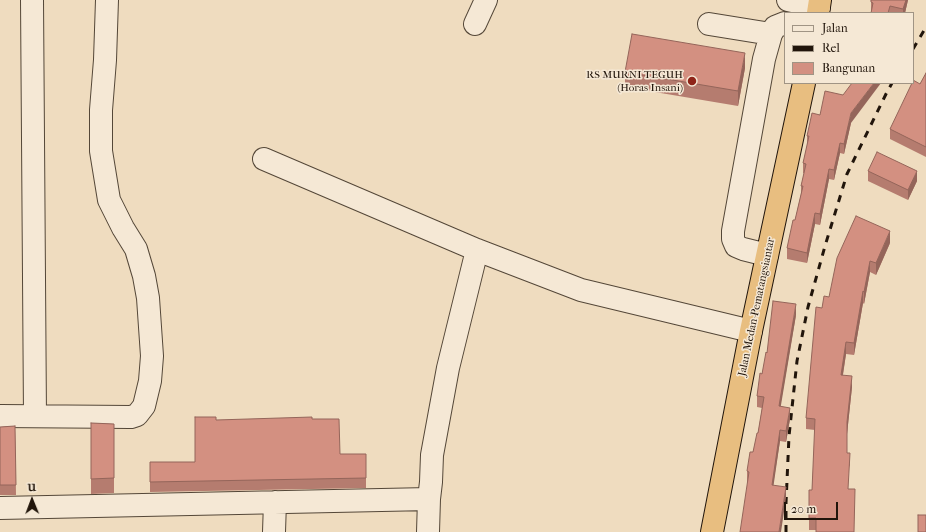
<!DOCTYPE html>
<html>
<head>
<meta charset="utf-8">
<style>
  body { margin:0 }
  #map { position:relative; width:926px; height:532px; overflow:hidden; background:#efdcbf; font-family:"IM FELL French Canon",serif }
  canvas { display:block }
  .legend { position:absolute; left:784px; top:12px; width:130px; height:72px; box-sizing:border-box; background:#f5e8d5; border:1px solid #a09484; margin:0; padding:5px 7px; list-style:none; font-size:12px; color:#21150b }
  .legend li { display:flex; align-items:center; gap:8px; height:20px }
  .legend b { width:20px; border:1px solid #a09484 }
  .north { position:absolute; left:12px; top:480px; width:40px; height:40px; -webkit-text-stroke:3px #f5e8d5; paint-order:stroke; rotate:359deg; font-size:11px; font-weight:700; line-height:16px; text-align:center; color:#21150b }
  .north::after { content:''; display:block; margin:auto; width:14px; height:18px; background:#21150b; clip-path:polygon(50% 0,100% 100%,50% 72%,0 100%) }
  .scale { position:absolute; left:784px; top:502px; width:54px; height:18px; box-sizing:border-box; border:2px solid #21150b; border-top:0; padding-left:5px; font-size:12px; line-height:14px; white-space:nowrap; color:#21150b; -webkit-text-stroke:3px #f5e8d5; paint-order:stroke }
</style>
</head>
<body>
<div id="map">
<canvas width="926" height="532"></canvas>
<ul class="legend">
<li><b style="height:5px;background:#f5e8d5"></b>Jalan</li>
<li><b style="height:5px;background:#21150b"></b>Rel</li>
<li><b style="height:11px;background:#d39081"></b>Bangunan</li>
</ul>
<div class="north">U</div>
<div class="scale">20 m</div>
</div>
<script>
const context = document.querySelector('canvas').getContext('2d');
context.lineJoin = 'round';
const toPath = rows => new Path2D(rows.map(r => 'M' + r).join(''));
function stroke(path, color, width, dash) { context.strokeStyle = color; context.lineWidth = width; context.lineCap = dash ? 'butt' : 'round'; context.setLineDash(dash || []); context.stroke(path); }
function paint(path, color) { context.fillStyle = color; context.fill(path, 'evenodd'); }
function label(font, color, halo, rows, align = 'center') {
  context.font = font + ' "IM FELL French Canon",serif'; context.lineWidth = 3; context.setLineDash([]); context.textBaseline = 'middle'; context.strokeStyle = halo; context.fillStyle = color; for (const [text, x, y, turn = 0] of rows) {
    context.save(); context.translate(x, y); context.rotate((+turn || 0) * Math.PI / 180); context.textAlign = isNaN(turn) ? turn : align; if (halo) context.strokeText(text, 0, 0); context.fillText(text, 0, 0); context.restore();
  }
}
const minor = toPath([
  [32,0,35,416],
  [788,0,819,7],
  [475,24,486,0],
  [709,24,771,34],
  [264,159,477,250,581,290,751,331],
  [767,255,743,249,736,246,733,239,733,231,764,59,771,34,775,27,785,23],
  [0,416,131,417,137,415,144,406,150,381,152,356,148,298,144,276,136,249,123,228,109,200,101,151,101,110,105,60,107,0],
  [0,508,429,499],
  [274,532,275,502],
  [428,532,429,499,431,482,432,455,448,368,477,250]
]);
const highway = toPath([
  [818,13,820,0],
  [712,532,751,331,804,83]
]);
const rail = toPath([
  [913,49,926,27],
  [786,532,786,503,789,436,797,361,808,307,825,246,847,174,886,94,892,83]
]);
const wall = toPath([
  [871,0,908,0,905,13,871,13],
  [745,68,738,106,625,87,625,72],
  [926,73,926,157,890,139,890,129,920,84],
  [851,123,844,154,840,153,834,180,829,179,820,225,815,224,807,263,787,259,787,248,795,220,801,194,801,186,804,173,803,173,803,163,807,146,807,136],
  [868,171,917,181,908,200,868,181],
  [890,243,876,275,870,272,864,304,863,303,854,355,846,354,843,375,852,387,847,434,847,453,850,465,816,530,809,530,809,490,812,490,815,430,806,429,806,418,822,308,829,297],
  [796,315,780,407,790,419,786,442,780,441,773,485,786,498,747,482,747,471,753,452,758,433,762,408,757,407,757,396,767,353],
  [312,419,340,454,366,454,366,488,150,492,150,462,195,462,216,420],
  [91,423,114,424,114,493,91,494],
  [15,426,16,495,0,495,0,427]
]);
const shadedWall = toPath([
  [906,0,908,0,905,13,903,13,903,9],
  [745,53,745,68,738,106,738,91],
  [874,83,881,83,851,123,844,154,844,144,851,113],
  [840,143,840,153,834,180,834,170],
  [829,169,829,179,820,225,820,214],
  [917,171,917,181,908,200,908,190],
  [815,213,815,224,807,263,807,253],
  [890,231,890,243,876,275,876,263],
  [870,261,870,272,864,304,864,292],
  [863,291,863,303,854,355,854,343],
  [796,304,796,315,779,417,779,406],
  [846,342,846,354,841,386,841,375],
  [852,376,852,387,847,434,847,465,847,422],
  [790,408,790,419,786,442,786,431],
  [780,430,780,441,772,496,772,485],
  [786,487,786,498,781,532,779,532]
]);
const building = toPath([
  [871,0,906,0,903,9,890,6,888,13,871,13,873,3,871,2,871,0],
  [632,34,745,53,738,91,625,72,632,34],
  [926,73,926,147,890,129,912,83,913,83,913,80,920,84,926,73],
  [852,83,874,83,851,113,844,144,840,143,834,170,829,169,820,214,815,213,807,253,787,248,793,220,795,220,803,186,801,186,806,164,803,163,809,136,807,136,812,113,820,115,825,91,843,95,852,83],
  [877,152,917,171,908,190,868,171,877,152],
  [856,216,890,231,876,263,870,261,864,292,863,291,854,343,846,342,841,375,852,376,847,422,847,453,850,453,848,489,855,489,854,532,816,532,816,518,809,518,809,490,812,490,815,419,806,418,816,307,822,308,824,296,829,297,837,258,856,216],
  [773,301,796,304,779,406,790,408,786,431,780,430,772,485,786,487,779,532,740,532,749,472,747,471,750,452,753,452,757,433,758,433,764,397,757,396,760,373,762,374,766,352,767,353,773,301],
  [195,417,216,417,216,420,312,417,312,419,339,419,340,454,366,454,366,478,150,482,150,462,195,462,195,417],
  [91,423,114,424,114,478,91,479,91,423],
  [15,426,16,485,0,485,0,427,15,426],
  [918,515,926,515,926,532,918,532,918,515]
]);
const markers = [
  [692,81,5,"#8f2418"]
];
const poiNames = [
  ["RS MURNI TEGUH",683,75],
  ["(Horas Insani)",683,88]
];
const streetNames = [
  ["Jalan Medan-Pematangsiantar",757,307,-78]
];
stroke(minor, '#544738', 24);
stroke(highway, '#21150b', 24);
stroke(minor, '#f5e8d5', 22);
stroke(highway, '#e8be80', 22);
stroke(rail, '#21150b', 3, [7, 7]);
paint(wall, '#b57c6f');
paint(shadedWall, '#94655a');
paint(building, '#d39081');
stroke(building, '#94655a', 1);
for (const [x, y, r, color] of markers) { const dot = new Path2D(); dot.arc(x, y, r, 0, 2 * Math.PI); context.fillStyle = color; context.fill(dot); stroke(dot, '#f5e8d5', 1.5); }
label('11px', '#21150b', '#f5e8d5', poiNames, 'right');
label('11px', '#21150b', '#f5e8d5', streetNames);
</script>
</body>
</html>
